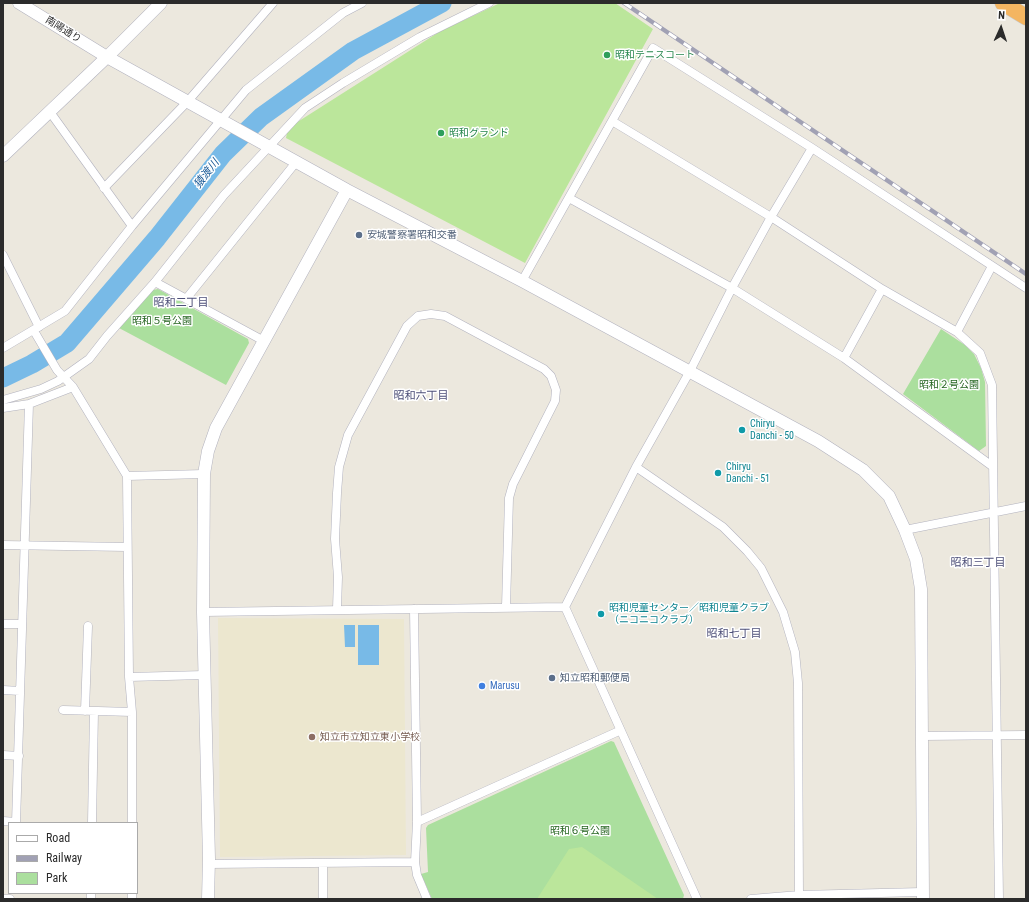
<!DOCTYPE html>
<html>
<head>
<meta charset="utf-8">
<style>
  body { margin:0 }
  #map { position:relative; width:1029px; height:902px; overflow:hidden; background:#ece8de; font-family:"Roboto Condensed",sans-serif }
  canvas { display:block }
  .frame { position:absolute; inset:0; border:4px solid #2b2b2b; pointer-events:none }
  .legend { position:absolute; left:8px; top:822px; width:130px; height:72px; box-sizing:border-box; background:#fff; border:1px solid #aaa; margin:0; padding:5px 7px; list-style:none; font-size:12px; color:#2b2b2b }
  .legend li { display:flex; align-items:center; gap:8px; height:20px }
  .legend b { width:20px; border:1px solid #aaa }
  .north { position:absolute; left:981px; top:8px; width:40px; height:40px; -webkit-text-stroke:3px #fff; paint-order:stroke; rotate:3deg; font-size:11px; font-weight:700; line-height:16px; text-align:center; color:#2b2b2b }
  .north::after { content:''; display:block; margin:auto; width:14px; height:18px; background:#2b2b2b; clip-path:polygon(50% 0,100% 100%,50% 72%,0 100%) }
</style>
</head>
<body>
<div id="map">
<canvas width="1029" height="902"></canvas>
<div class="frame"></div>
<ul class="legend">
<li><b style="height:5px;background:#fff"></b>Road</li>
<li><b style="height:5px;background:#a1a1b4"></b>Railway</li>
<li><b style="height:11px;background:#abdf9e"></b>Park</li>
</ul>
<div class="north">N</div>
</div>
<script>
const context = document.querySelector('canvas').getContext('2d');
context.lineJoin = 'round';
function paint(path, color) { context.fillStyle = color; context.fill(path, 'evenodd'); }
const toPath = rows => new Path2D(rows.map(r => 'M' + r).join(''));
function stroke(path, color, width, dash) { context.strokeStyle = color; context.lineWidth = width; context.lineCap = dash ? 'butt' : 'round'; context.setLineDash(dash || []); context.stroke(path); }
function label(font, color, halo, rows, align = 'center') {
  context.font = font + ' "Roboto Condensed","Noto Sans JP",sans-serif'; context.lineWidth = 3; context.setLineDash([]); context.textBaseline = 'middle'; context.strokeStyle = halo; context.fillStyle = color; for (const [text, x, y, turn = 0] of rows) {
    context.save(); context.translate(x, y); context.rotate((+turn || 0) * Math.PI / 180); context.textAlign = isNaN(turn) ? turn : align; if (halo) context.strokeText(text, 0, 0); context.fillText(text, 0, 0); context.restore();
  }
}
const education = toPath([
  [218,618,404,619,406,855,220,857]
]);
const green = toPath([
  [158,289,248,339,249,343,226,385,119,328,153,290],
  [941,329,965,345,974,354,981,368,985,382,986,446,979,451,903,394],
  [611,741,614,742,684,895,683,899,432,899,421,874,428,872,426,828,428,825]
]);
const pitch = toPath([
  [500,3,615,3,653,29,525,263,286,138,288,128,439,32],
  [582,847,658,899,537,899,569,849]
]);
const water = toPath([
  [344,625,355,625,355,647,345,647],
  [358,625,379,625,379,665,358,665]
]);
const river = toPath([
  [3,378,32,364,67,343,157,238,223,154,261,117,353,51,442,3]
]);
const street = toPath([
  [50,112,132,226],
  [612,121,771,217,882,289,957,332,980,353,992,385,999,899],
  [104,188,188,101,273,3],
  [569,198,732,288,844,358,992,466],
  [3,255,39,327],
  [522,281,653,48,812,148,1026,288],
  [155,282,264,341],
  [186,299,297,161],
  [34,331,57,370,73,387,127,476,129,677,132,712,132,823],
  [957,332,992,266],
  [3,348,65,311,132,226,246,90,343,13,362,3],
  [844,358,882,289],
  [3,400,41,389,58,381,89,359,107,336,155,282,224,195,305,108,343,83,420,37,489,3],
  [3,408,29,404,73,387],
  [636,467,723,527,747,551,761,568,783,612,795,652,798,683,799,899],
  [127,476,204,474],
  [905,530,1026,506],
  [3,545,127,547],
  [337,609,338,577,335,539,337,493,339,467,348,435,407,326,418,316,431,314,445,316,544,369,551,376,556,390,555,401,513,484,509,498,506,607],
  [414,609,417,822,415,862,417,875,427,899],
  [203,612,565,607],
  [3,624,22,624],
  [129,677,204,675],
  [3,690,20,691],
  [63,710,132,712],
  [85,711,88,626],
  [922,736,1026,735],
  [3,755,19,756],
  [3,821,16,822],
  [417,822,619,731],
  [16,823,29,404],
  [92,823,94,711],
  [208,864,415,862],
  [132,893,132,899],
  [3,899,10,899],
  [91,899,91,893],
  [323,899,323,864],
  [697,899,565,607,636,467,690,371,732,288,771,217,812,148],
  [751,899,799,895,922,892]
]);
const secondary = toPath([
  [19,3,107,57,347,190,522,281,818,441,863,470,889,496,905,530,916,559,921,589,923,899],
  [3,156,107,57,161,3],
  [208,899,209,859,203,612,204,474,208,451,216,428,347,190]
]);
const highway = toPath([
  [1003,3,1026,17]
]);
const rail = toPath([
  [624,3,1026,274]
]);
const markers = [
  [607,55,4,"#2e9e5b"],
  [441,133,4,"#2e9e5b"],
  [359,235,4,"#5c6f8a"],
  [742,430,4,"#0f9aa8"],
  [718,473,4,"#0f9aa8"],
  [601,614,4,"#0f9aa8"],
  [552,678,4,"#5c6f8a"],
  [482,686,4,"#3f7fe0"],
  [312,737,4,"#8d6e63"]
];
const streetNames = [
  ["南陽通り",63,30,32]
];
const leisureNames = [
  ["昭和テニスコート",615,55],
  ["昭和グランド",449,133]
];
const serviceNames = [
  ["安城警察署昭和交番",367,235],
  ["知立昭和郵便局",560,678]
];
const parkNames = [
  ["昭和５号公園",162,321],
  ["昭和２号公園",949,385],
  ["昭和６号公園",580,831]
];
const cultureNames = [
  ["Chiryu",750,424],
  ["Danchi - 50",750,436],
  ["Chiryu",726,467],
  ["Danchi - 51",726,479],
  ["昭和児童センター／昭和児童クラブ",609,608],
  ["（ニコニコクラブ）",609,620]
];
const shopNames = [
  ["Marusu",490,686]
];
const educationNames = [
  ["知立市立知立東小学校",320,737]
];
const waterNames = [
  ["猿渡川",207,174,-52]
];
const neighbourhoodNames = [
  ["昭和二丁目",181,303],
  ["昭和六丁目",421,396],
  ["昭和三丁目",978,563],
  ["昭和七丁目",734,634]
];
paint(education, '#ece7cf');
paint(green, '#abdf9e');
paint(pitch, '#bbe69b');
paint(water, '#78bae7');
stroke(river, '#78bae7', 19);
stroke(street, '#b2b2be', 9);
stroke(secondary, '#b2b2be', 13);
stroke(highway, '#c8c8c8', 17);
stroke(street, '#fff', 8);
stroke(secondary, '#fff', 12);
stroke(highway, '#f4b561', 16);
stroke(rail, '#a1a1b4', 4.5);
stroke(rail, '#fff', 3, [9]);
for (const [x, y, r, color] of markers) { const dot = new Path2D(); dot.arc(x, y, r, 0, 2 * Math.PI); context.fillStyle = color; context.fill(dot); stroke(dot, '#fff', 1.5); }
label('10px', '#2b2b2b', '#fff', streetNames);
label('10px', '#27864d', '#fff', leisureNames, 'left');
label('10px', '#4e5e75', '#fff', serviceNames, 'left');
label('10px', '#24641f', '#fff', parkNames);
label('10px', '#0d838f', '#fff', cultureNames, 'left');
label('10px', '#366cbe', '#fff', shopNames, 'left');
label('10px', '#785e54', '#fff', educationNames, 'left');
label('italic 11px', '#165795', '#fff', waterNames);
label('11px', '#4e5079', '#fff', neighbourhoodNames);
</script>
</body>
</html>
